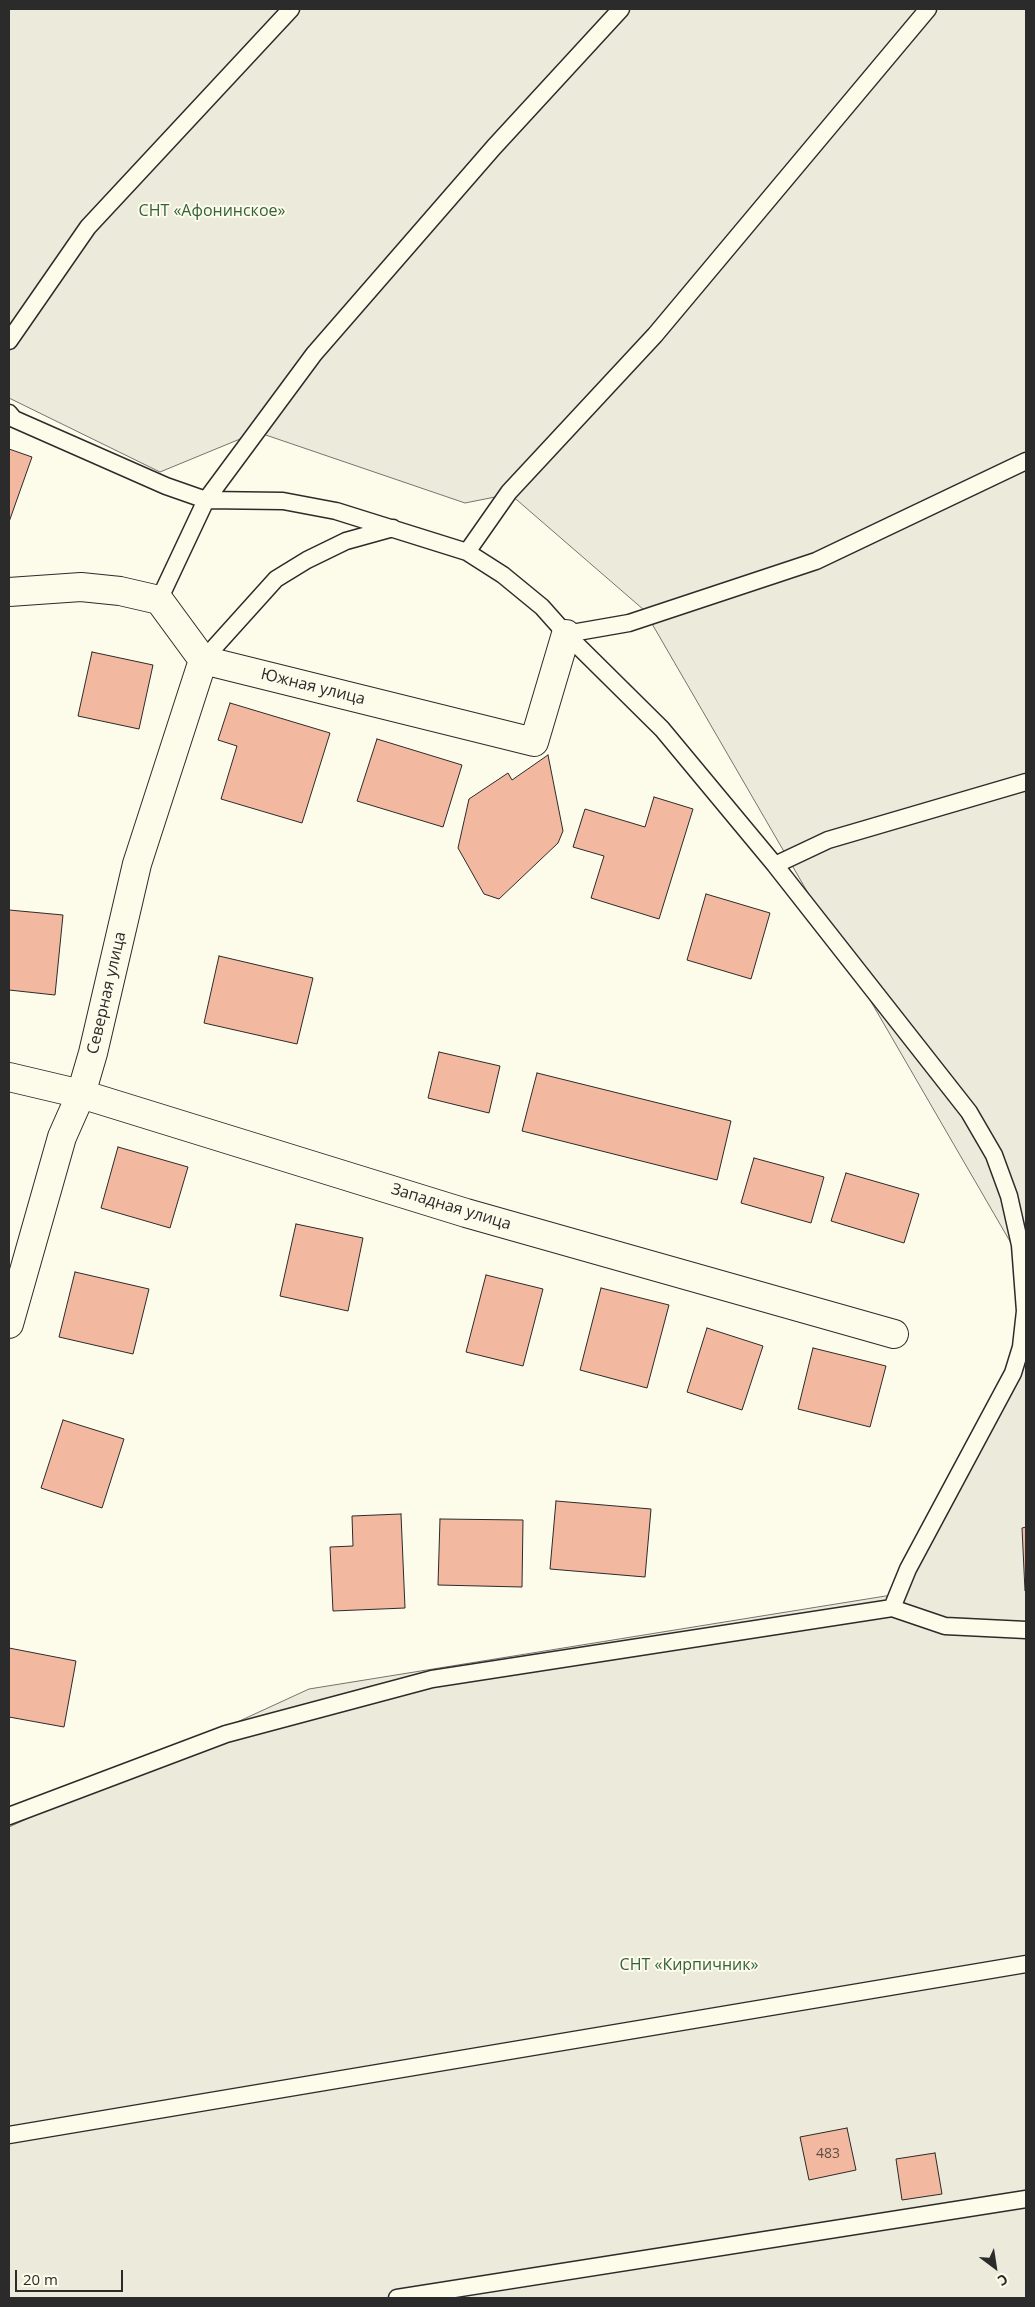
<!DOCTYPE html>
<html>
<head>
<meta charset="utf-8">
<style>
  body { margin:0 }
  #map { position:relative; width:1035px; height:2307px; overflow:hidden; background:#fdfbea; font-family:"Open Sans",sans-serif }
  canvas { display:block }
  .frame { position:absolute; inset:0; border:10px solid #2b2b2b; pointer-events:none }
  .north { position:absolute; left:970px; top:2242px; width:50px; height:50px; -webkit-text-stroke:4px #fdfbea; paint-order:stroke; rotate:149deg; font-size:14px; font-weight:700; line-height:20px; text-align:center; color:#2b2b2b }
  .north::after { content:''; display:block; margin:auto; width:18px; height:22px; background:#2b2b2b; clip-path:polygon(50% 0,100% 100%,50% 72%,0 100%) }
  .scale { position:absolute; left:15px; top:2270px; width:108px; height:22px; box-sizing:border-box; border:2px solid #2b2b2b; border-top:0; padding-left:6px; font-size:15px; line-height:18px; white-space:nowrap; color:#2b2b2b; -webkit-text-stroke:4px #fdfbea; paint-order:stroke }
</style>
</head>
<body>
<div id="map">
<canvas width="1035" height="2307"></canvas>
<div class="frame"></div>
<div class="north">С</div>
<div class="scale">20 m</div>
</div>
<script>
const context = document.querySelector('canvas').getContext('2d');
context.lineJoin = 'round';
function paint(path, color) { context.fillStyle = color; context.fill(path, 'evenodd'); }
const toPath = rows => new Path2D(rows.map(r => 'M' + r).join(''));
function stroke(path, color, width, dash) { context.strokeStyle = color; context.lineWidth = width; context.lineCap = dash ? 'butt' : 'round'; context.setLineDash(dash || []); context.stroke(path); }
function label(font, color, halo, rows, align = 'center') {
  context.font = font + ' "Open Sans",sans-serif'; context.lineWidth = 4; context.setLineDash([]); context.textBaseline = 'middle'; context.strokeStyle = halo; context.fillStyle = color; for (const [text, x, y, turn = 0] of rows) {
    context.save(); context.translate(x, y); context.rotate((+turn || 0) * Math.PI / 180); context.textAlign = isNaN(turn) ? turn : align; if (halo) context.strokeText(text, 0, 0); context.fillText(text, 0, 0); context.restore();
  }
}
const green = toPath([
  [9,9,1026,9,1026,1269,644,610,510,494,465,503,257,432,160,472,9,398,9,9],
  [1026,1361,1026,2298,9,2298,9,1827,309,1689,898,1594,1026,1361]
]);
const building = toPath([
  [9,449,32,457,9,522,9,449],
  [92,652,153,665,139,729,78,716,92,652],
  [230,703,330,733,302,823,221,799,237,746,218,740,230,703],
  [377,739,462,765,443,827,357,801,377,739],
  [548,755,563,831,558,843,499,899,484,894,458,848,469,799,508,773,512,780,548,755],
  [654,797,693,809,659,919,591,898,604,856,573,847,585,809,645,827,654,797],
  [706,894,770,913,751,979,687,960,706,894],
  [9,910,63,915,55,995,9,990,9,910],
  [219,956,313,978,297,1044,204,1023,219,956],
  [439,1052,500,1066,489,1113,428,1098,439,1052],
  [537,1073,731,1121,717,1180,522,1131,537,1073],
  [118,1147,188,1167,170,1228,101,1208,118,1147],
  [754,1158,824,1177,811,1223,741,1203,754,1158],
  [846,1173,919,1194,904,1243,831,1221,846,1173],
  [296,1224,363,1238,348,1311,280,1296,296,1224],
  [75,1272,149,1289,133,1354,59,1337,75,1272],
  [486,1275,543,1289,523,1366,466,1352,486,1275],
  [601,1288,669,1305,647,1388,580,1370,601,1288],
  [707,1328,763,1346,742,1410,687,1392,707,1328],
  [813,1348,886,1366,870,1427,798,1409,813,1348],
  [63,1420,124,1439,102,1508,41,1488,63,1420],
  [556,1501,651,1509,645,1577,550,1569,556,1501],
  [401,1514,405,1608,333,1611,330,1547,353,1546,352,1516,401,1514],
  [440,1519,523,1520,522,1587,438,1585,440,1519],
  [1026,1527,1026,1591,1025,1591,1022,1528,1026,1527],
  [9,1648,76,1661,64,1727,9,1717,9,1648],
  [847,2128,856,2170,809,2180,800,2137,847,2128],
  [935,2153,942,2194,902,2200,896,2159,935,2153]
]);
const lane = toPath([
  [9,341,88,227,291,9],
  [9,413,14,419,166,486,206,500,283,501,336,511,467,552,503,575,542,607,566,634,662,729,775,865,969,1112,994,1155,1009,1196,1020,1245,1025,1311,1021,1347,1013,1373,908,1569,892,1608],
  [467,552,509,492,655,335,928,9],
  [159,600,206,500,314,354,494,147,621,9],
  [566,634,629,623,816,561,1026,461],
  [203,660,276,579,307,560,346,541,393,528],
  [775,865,828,840,1026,782],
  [9,1816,226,1734,432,1679,892,1608,945,1626,1026,1630],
  [9,2135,1026,1964],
  [397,2298,1026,2199]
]);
const street = toPath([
  [9,592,81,587,120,591,159,600,203,660,534,742,566,634],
  [9,1077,81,1094,466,1213,894,1334],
  [9,1324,62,1137,81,1094,93,1053,137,864,203,660]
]);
const numberNames = [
  ["483",828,2154]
];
const parkNames = [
  ["СНТ «Афонинское»",212,211],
  ["СНТ «Кирпичник»",689,1965]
];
const streetNames = [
  ["Южная улица",313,687,14],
  ["Северная улица",107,993,-77],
  ["Западная улица",451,1207,17]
];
paint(green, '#ecebdb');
stroke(green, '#74746e', 1);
paint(building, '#f2b8a0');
stroke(building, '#2b2b2b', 1);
stroke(lane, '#2b2b2b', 19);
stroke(street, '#2b2b2b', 30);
stroke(lane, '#fdfbea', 16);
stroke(street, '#fdfbea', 28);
label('14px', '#5d4e48', null, numberNames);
label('16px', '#34623c', '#fdfbea', parkNames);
label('16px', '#2b2b2b', '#fdfbea', streetNames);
</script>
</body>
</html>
